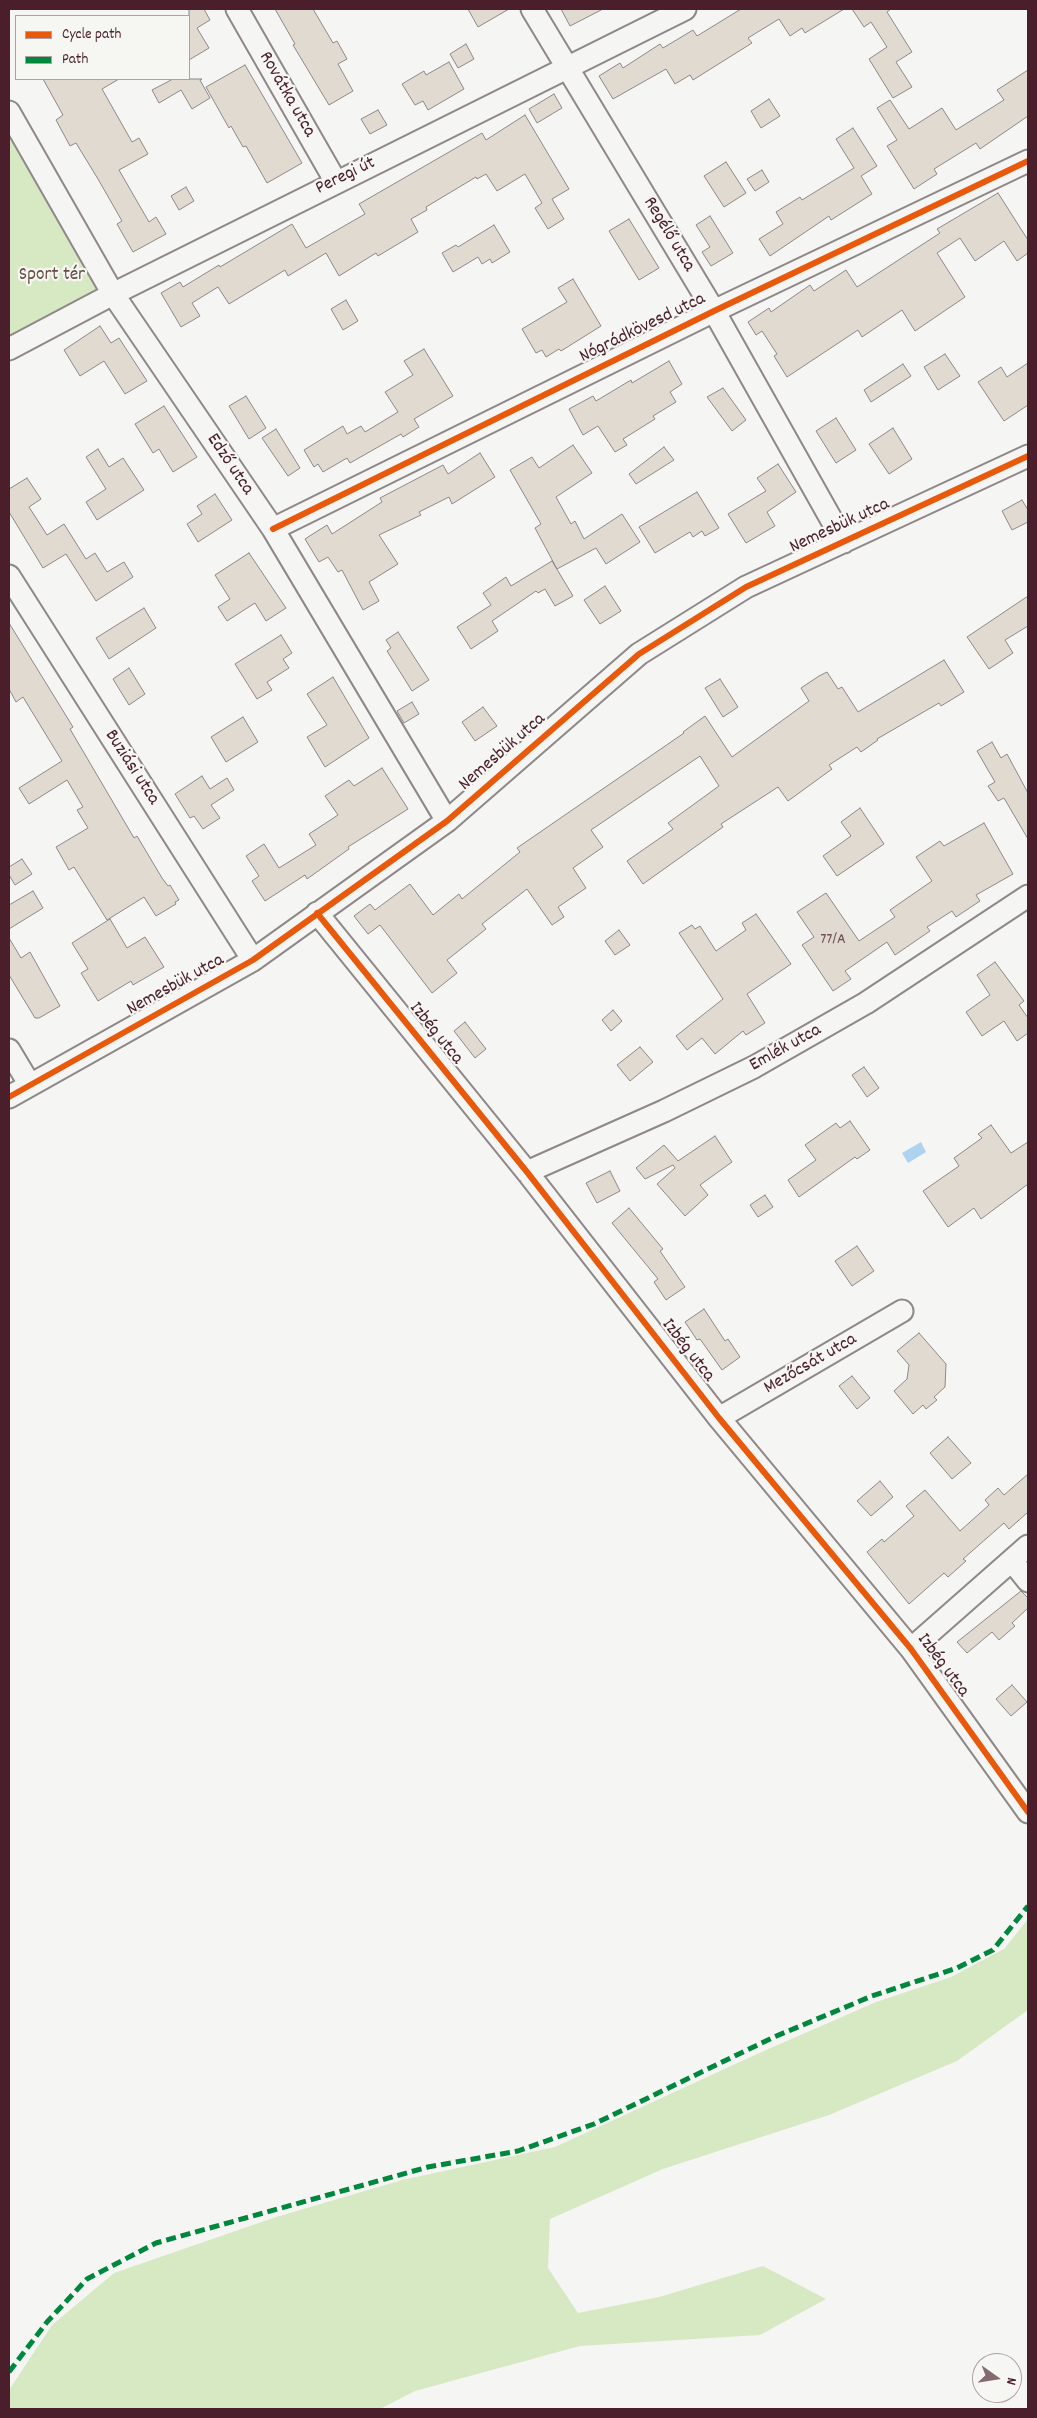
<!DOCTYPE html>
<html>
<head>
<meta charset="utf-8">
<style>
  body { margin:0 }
  #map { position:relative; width:1037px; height:2418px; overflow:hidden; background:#f5f5f3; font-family:Dekko,sans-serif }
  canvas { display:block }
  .frame { position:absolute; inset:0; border:10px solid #4a1f2b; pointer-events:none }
  .legend { position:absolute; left:15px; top:15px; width:175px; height:65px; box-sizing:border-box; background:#f6f6f2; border:1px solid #b1a0a2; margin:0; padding:6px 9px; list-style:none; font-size:15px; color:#4a1f2b }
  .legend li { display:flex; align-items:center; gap:10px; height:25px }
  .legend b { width:25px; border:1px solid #b1a0a2 }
  .north { position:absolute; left:972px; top:2353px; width:50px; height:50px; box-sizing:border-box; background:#f6f6f2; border:1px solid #b1a0a2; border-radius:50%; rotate:103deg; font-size:14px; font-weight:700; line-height:20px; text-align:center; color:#4a1f2b }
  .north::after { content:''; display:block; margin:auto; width:18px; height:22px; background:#866a71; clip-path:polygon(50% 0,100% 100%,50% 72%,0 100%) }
</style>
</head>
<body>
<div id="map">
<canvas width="1037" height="2418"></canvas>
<div class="frame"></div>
<ul class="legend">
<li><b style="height:6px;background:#e8590c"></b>Cycle path</li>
<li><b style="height:6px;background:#00873e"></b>Path</li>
</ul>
<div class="north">N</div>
</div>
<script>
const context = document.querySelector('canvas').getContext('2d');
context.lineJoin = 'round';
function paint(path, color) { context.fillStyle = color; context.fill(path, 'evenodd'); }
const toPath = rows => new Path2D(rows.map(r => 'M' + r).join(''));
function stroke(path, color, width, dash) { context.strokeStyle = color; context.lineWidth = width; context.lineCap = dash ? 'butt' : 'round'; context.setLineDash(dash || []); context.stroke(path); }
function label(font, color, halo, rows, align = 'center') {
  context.font = font + ' Dekko,sans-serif'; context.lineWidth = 4.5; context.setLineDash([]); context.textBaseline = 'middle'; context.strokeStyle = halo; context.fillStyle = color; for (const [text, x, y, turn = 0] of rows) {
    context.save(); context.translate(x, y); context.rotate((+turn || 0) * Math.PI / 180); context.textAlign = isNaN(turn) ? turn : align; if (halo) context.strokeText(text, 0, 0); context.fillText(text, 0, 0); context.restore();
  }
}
const green = toPath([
  [9,112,113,294,9,349],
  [1028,1919,1028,2010,957,2061,829,2115,663,2169,550,2219,548,2268,578,2313,659,2297,763,2266,826,2299,760,2335,580,2346,415,2391,380,2409,9,2409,9,2390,52,2325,114,2273,273,2218,402,2180,555,2147,757,2054,876,2002,951,1977,1004,1949]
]);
const water = toPath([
  [921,1142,926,1152,908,1163,902,1153]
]);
const building = toPath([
  [189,9,204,9,210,20,197,28,209,48,189,60,189,9],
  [275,9,313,9,333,43,337,41,347,59,338,64,353,91,329,105,293,45,295,44,275,9],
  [468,9,509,9,478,27,468,9],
  [561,9,603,9,570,26,561,9],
  [741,9,844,9,805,33,802,28,790,36,779,19,748,38,752,43,693,80,690,75,675,84,666,69,613,99,599,76,620,63,623,68,660,44,663,48,693,30,697,36,741,9],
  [852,9,891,9,887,12,912,52,896,62,912,87,893,98,869,59,887,47,871,22,864,27,852,9],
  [466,44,474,59,458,68,450,54,466,44],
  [449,62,464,89,428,110,423,101,415,105,402,84,424,71,426,75,449,62],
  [245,65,302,163,267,183,246,146,243,147,231,126,229,128,206,87,245,65],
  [1028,70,1028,116,980,149,976,143,934,169,937,174,914,189,887,146,897,140,877,108,890,100,909,129,942,108,956,130,1004,100,997,90,1028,70],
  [43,79,119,79,102,89,132,142,139,138,148,154,119,170,149,222,156,217,166,234,133,252,117,224,122,221,98,179,76,143,70,146,56,120,63,115,43,79],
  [173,79,202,79,200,80,210,98,192,109,181,90,159,103,152,90,173,79],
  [554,94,562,108,537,123,529,109,554,94],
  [769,99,780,116,761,128,751,111,769,99],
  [378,110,387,125,370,134,361,119,378,110],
  [525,115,569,189,552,199,564,219,548,229,535,208,542,203,525,174,497,191,486,174,477,179,476,177,426,207,427,210,411,219,418,232,378,256,376,253,339,276,326,253,288,276,285,270,229,304,218,287,192,303,200,316,181,327,161,293,180,282,183,287,219,265,220,267,292,224,306,248,365,214,359,204,482,133,486,140,525,115],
  [853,128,877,166,861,176,872,194,831,220,829,216,770,256,759,239,783,224,776,212,800,197,802,200,854,168,836,139,853,128],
  [726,162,746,193,724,207,704,176,726,162],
  [762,170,769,182,755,191,747,179,762,170],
  [186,187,194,201,179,210,171,196,186,187],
  [998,193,1028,240,1028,253,1017,261,1004,241,975,261,960,238,937,253,965,297,915,331,902,310,862,337,858,330,787,377,774,356,777,354,762,331,756,335,748,322,769,308,771,312,810,285,814,291,846,270,857,287,940,233,937,229,998,193],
  [710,216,733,253,711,266,702,252,710,247,696,225,710,216],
  [629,219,659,268,639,280,609,231,629,219],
  [494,225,510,252,492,263,490,259,482,264,478,257,453,272,442,253,456,245,458,247,494,225],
  [573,279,601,326,561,351,559,349,546,357,542,350,536,353,522,329,567,302,558,288,573,279],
  [346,300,358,321,343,330,331,309,346,300],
  [100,326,111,343,119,338,147,381,125,394,104,361,80,376,64,350,100,326],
  [424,349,453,396,414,419,419,427,403,437,401,434,350,463,347,458,323,472,318,464,314,467,304,450,343,426,347,434,361,426,365,432,398,412,385,392,413,375,404,361,424,349],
  [945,354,960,376,938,390,924,367,945,354],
  [669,361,682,384,670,392,676,402,653,416,655,419,623,439,627,445,615,452,598,426,583,435,569,409,593,396,596,401,631,380,632,383,669,361],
  [1028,363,1028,405,1004,421,978,382,1001,367,1007,377,1028,363],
  [903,364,911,376,871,402,864,390,903,364],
  [723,388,746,420,732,431,707,397,723,388],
  [246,396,266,428,249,439,229,406,246,396],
  [164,406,197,457,173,472,159,449,153,453,135,424,164,406],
  [836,418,856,450,836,463,816,431,836,418],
  [893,428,912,459,889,474,869,444,893,428],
  [276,429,300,468,288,476,262,438,276,429],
  [573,445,592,473,556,497,571,524,575,521,584,539,622,514,640,542,606,564,596,548,557,569,535,528,541,524,510,470,532,457,539,468,573,445],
  [664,447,674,460,636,484,629,474,664,447],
  [98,449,109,467,123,458,144,490,97,520,86,502,106,489,86,457,98,449],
  [480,453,495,477,452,504,449,497,419,512,421,515,379,535,398,564,369,582,379,601,363,610,342,570,338,572,328,557,319,562,305,539,327,525,332,534,382,502,380,498,443,465,448,474,480,453],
  [778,464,796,492,767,512,775,526,746,543,728,514,766,491,757,478,778,464],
  [27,478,41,499,29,507,47,535,64,524,86,559,95,553,107,572,124,562,133,577,96,601,66,554,43,568,9,512,9,489,27,478],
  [697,492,719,528,705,536,702,531,693,537,690,532,655,553,639,527,697,492],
  [215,494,232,520,198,542,187,524,202,514,197,506,215,494],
  [1022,500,1028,510,1028,522,1012,530,1002,511,1022,500],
  [249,553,286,608,266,621,255,603,227,621,218,607,230,599,215,575,249,553],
  [552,561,573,596,555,606,545,589,538,593,536,591,492,621,498,631,471,649,457,627,491,605,483,593,506,577,511,586,552,561],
  [605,586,621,611,600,624,584,600,605,586],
  [1028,596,1028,626,1005,640,1013,653,989,669,967,637,1028,596],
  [144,608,156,628,109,659,96,638,144,608],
  [9,623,73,727,70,729,134,838,137,836,162,878,168,886,170,885,179,900,175,902,176,904,156,916,144,897,107,920,74,867,69,870,56,847,88,828,77,810,83,807,67,780,29,804,19,788,62,761,23,697,16,702,9,689,9,623],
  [398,632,429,680,412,691,387,651,391,648,386,640,398,632],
  [281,635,292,653,283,659,289,668,267,682,272,690,257,699,235,664,281,635],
  [944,660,964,692,941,706,939,703,877,739,878,740,861,752,857,747,829,765,832,769,788,801,778,787,721,824,723,827,643,884,627,861,673,829,668,823,719,786,700,756,591,830,603,847,573,868,586,888,558,907,564,917,552,925,527,889,482,924,486,929,447,960,457,973,432,993,380,925,368,934,354,916,370,904,375,910,410,884,433,915,459,894,462,899,520,852,517,848,684,733,683,732,705,716,732,757,809,701,801,688,819,676,827,672,838,689,842,687,858,712,944,660],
  [129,668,145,694,129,705,113,679,129,668],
  [333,677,369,738,325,767,307,737,327,725,307,694,333,677],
  [720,679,738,707,723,717,705,688,720,679],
  [412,702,419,714,404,723,397,711,412,702],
  [483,707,497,726,475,741,462,722,483,707],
  [243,717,258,742,226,762,211,737,243,717],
  [992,742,1001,758,1007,754,1028,793,1028,839,1004,798,998,801,988,786,995,782,977,751,992,742],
  [382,768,408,809,348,847,349,849,307,879,305,875,265,901,252,881,259,876,246,856,264,844,279,868,316,845,309,834,338,815,325,796,349,780,354,786,382,768],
  [202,776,210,789,227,778,234,790,211,805,220,818,203,829,194,816,190,818,175,794,202,776],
  [860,808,884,844,837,876,823,856,851,836,841,822,860,808],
  [984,823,1013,874,976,895,980,901,956,917,952,911,927,927,930,931,895,955,887,942,845,971,851,979,833,991,802,945,814,937,797,912,826,893,859,941,895,917,890,910,932,881,916,857,940,841,944,846,984,823],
  [22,859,32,874,15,885,9,875,9,867,22,859],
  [33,891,43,908,9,929,9,905,33,891],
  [756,914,791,964,747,994,765,1023,746,1035,743,1031,715,1054,702,1038,687,1050,676,1036,723,999,679,933,692,925,695,929,700,926,716,951,746,930,742,923,756,914],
  [110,919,127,948,145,937,164,967,133,985,131,981,98,1001,81,973,88,969,72,943,110,919],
  [619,930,630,945,615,955,605,941,619,930],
  [9,938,21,958,30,952,60,1006,39,1018,35,1018,9,975,9,938],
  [995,962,1024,1001,1019,1005,1028,1018,1028,1033,1017,1041,1004,1021,982,1036,966,1012,990,995,977,975,995,962],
  [613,1010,622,1021,611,1031,602,1020,613,1010],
  [465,1022,486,1049,475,1058,454,1031,465,1022],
  [640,1047,653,1062,630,1081,617,1065,640,1047],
  [864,1067,879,1088,867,1097,852,1075,864,1067],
  [850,1121,870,1150,857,1159,855,1157,799,1197,788,1180,816,1160,805,1145,836,1123,840,1128,850,1121],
  [991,1125,1011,1153,1028,1142,1028,1184,981,1219,974,1208,948,1227,923,1191,959,1166,954,1158,982,1138,978,1134,991,1125],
  [715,1136,732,1162,700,1185,708,1195,685,1216,657,1184,675,1168,673,1165,645,1179,636,1168,664,1145,678,1161,715,1136],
  [610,1171,620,1191,597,1203,586,1183,610,1171],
  [765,1195,773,1207,758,1217,750,1205,765,1195],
  [629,1208,663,1249,660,1251,685,1287,666,1300,654,1282,658,1279,612,1223,629,1208],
  [857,1246,874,1271,852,1286,835,1261,857,1246],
  [704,1309,725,1341,728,1339,740,1357,722,1370,700,1339,697,1340,685,1322,704,1309],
  [919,1333,946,1364,945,1387,934,1397,937,1400,926,1409,923,1405,913,1414,894,1391,907,1379,909,1365,897,1351,919,1333],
  [852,1376,870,1398,857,1409,839,1386,852,1376],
  [948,1437,971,1463,952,1479,930,1453,948,1437],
  [1028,1474,1028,1512,1009,1529,1004,1523,963,1559,966,1561,948,1577,944,1573,909,1604,867,1552,882,1539,884,1542,914,1516,906,1506,925,1490,960,1531,989,1505,985,1500,998,1488,1004,1495,1028,1474],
  [880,1481,893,1497,871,1516,857,1501,880,1481],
  [1021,1591,1028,1598,1028,1608,1012,1623,1015,1626,999,1640,992,1632,967,1653,957,1642,1021,1591],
  [1012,1685,1027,1702,1011,1716,996,1699,1012,1685]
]);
const minor = toPath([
  [237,9,336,182],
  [532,9,714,311,844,542],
  [9,112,113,294,273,529,447,821],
  [9,349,113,294,685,9],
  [273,529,714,311,1028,161],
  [9,576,253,960],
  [317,913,527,1172,719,1418,911,1649,1028,1812],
  [9,1050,30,1085],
  [9,1097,253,960,447,821,639,654,746,587,1028,456],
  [527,1172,664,1111,754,1067,866,1003,1028,896],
  [719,1418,902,1311],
  [1012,1561,1028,1581],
  [911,1649,1028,1546]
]);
const quiet = toPath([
  [9,2372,47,2322,87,2279,156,2243,428,2167,518,2151,594,2124,774,2037,872,1996,957,1968,993,1950,1028,1906]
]);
const cycleway = toPath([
  [273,529,714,311,1028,161],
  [317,913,527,1172,719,1418,911,1649,1028,1812],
  [9,1097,253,960,447,821,639,654,746,587,1028,456]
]);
const numberNames = [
  ["77/A",833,941]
];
const streetNames = [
  ["Rovátka utca",286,95,60],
  ["Peregi út",346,177,-26],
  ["Regélő utca",668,235,59],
  ["Nógrádkövesd utca",643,329,-26],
  ["Edző utca",229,465,56],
  ["Nemesbük utca",840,527,-25],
  ["Nemesbük utca",503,753,-41],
  ["Buziási utca",131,768,57],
  ["Nemesbük utca",176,986,-29],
  ["Izbég utca",435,1034,51],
  ["Emlék utca",786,1049,-29],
  ["Izbég utca",687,1351,52],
  ["Mezőcsát utca",811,1365,-30],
  ["Izbég utca",942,1666,53]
];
const parkNames = [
  ["Sport tér",52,276]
];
paint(green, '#d7e9c2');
paint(water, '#aed3ef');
paint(building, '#e0dad0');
stroke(building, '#8f8788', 1);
stroke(minor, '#8f8788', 25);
stroke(minor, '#f5f5f3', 21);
stroke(quiet, '#00873e', 5, [10, 5]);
stroke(cycleway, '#e8590c', 6);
label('16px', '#704e54', null, numberNames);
label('19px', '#4a1f2b', '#f6f6f2', streetNames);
label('19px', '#674f46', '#f6f6f2', parkNames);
</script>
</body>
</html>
